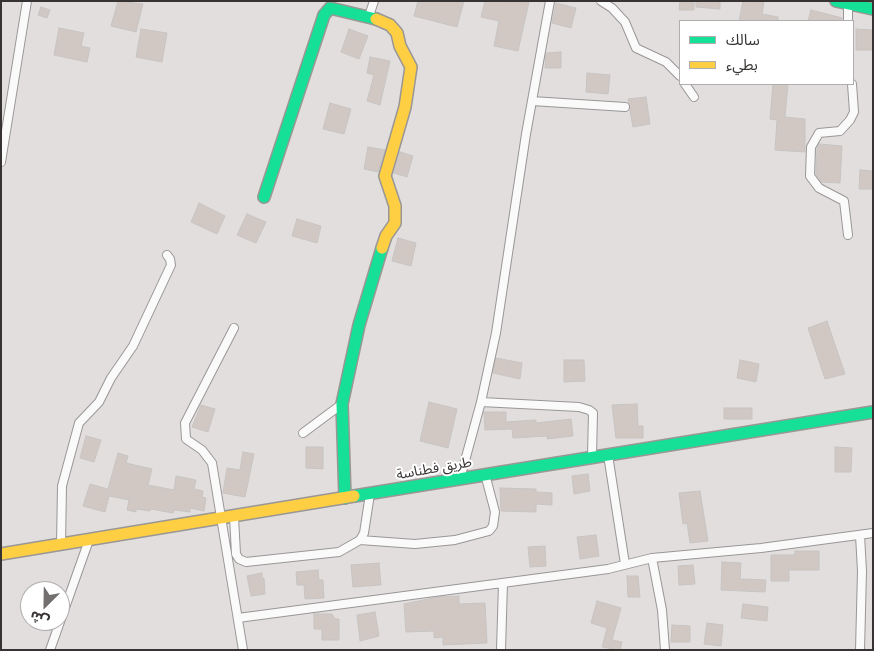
<!DOCTYPE html>
<html>
<head>
<meta charset="utf-8">
<style>
  body { margin:0 }
  #map { position:relative; width:874px; height:651px; overflow:hidden; background:#e2dedd; font-family:"Exo 2","Noto Sans Arabic",sans-serif }
  canvas { display:block }
  .frame { position:absolute; inset:0; border:2px solid #363332; pointer-events:none }
  .legend { position:absolute; left:679px; top:20px; width:175px; height:65px; box-sizing:border-box; background:#fff; border:1px solid #afadad; margin:0; padding:6px 9px; list-style:none; font-size:15px; color:#363332 }
  .legend li { display:flex; align-items:center; gap:10px; height:25px }
  .legend b { width:25px; border:1px solid #afadad }
  .north { position:absolute; left:20px; top:581px; width:50px; height:50px; box-sizing:border-box; background:#fff; border:1px solid #afadad; border-radius:50%; rotate:203deg; font-size:14px; font-weight:700; line-height:20px; text-align:center; color:#363332 }
  .north::after { content:''; display:block; margin:auto; width:18px; height:22px; background:#726f6e; clip-path:polygon(50% 0,100% 100%,50% 72%,0 100%) }
</style>
</head>
<body>
<div id="map">
<canvas width="874" height="651"></canvas>
<div class="frame"></div>
<ul class="legend">
<li><b style="height:6px;background:#16e098"></b>سالك</li>
<li><b style="height:6px;background:#ffcf43"></b>بطيء</li>
</ul>
<div class="north">ش</div>
</div>
<script>
const context = document.querySelector('canvas').getContext('2d');
context.lineJoin = 'round';
function paint(path, color) { context.fillStyle = color; context.fill(path, 'evenodd'); }
const toPath = rows => new Path2D(rows.map(r => 'M' + r).join(''));
function stroke(path, color, width, dash) { context.strokeStyle = color; context.lineWidth = width; context.lineCap = dash ? 'butt' : 'round'; context.setLineDash(dash || []); context.stroke(path); }
function label(font, color, halo, rows, align = 'center') {
  context.font = font + ' "Exo 2","Noto Sans Arabic",sans-serif'; context.lineWidth = 4; context.setLineDash([]); context.textBaseline = 'middle'; context.strokeStyle = halo; context.fillStyle = color; for (const [text, x, y, turn = 0] of rows) {
    context.save(); context.translate(x, y); context.rotate((+turn || 0) * Math.PI / 180); context.textAlign = isNaN(turn) ? turn : align; if (halo) context.strokeText(text, 0, 0); context.fillText(text, 0, 0); context.restore();
  }
}
const building = toPath([
  [118,1,143,4,136,32,111,26,118,1],
  [418,1,464,1,457,27,414,16,418,1],
  [485,1,529,2,518,51,494,46,499,21,481,17,485,1],
  [680,1,694,1,694,10,679,10,680,1],
  [696,1,720,1,720,9,696,7,696,1],
  [743,1,764,2,762,14,778,17,778,21,739,21,743,1],
  [556,3,576,8,571,28,552,23,556,3],
  [41,7,50,10,47,18,38,15,41,7],
  [811,10,842,18,842,21,808,21,811,10],
  [59,28,84,33,81,46,90,48,87,62,54,55,59,28],
  [141,29,167,33,162,62,136,57,141,29],
  [349,29,368,36,359,59,341,52,349,29],
  [856,29,873,30,873,50,856,50,856,29],
  [561,52,561,68,545,68,546,53,561,52],
  [370,57,390,61,380,105,367,101,374,75,367,73,370,57],
  [587,73,610,75,608,94,586,92,587,73],
  [773,84,788,84,785,117,805,119,805,152,775,150,777,120,770,119,773,84],
  [646,97,650,124,633,127,628,99,646,97],
  [330,103,351,109,344,134,323,129,330,103],
  [819,144,842,146,840,183,821,182,816,174,817,149,819,144],
  [368,147,385,150,378,172,364,169,368,147],
  [400,152,413,156,407,177,394,173,400,152],
  [860,170,873,171,873,189,859,189,860,170],
  [199,203,225,216,217,234,191,222,199,203],
  [247,214,266,222,256,243,237,235,247,214],
  [297,219,321,226,317,243,292,236,297,219],
  [398,238,416,243,411,266,392,261,398,238],
  [827,321,845,374,825,379,808,328,827,321],
  [496,358,522,363,520,379,493,373,496,358],
  [564,360,584,360,585,381,564,382,564,360],
  [740,360,759,364,756,382,737,378,740,360],
  [429,402,457,409,448,448,420,441,429,402],
  [637,404,638,426,643,426,643,438,616,438,612,405,637,404],
  [201,405,215,409,208,432,192,427,201,405],
  [724,408,752,408,752,419,724,419,724,408],
  [484,412,506,412,506,422,536,420,536,423,571,419,573,436,547,439,547,436,513,438,512,429,485,430,484,412],
  [86,436,101,440,94,462,80,458,86,436],
  [306,447,323,447,323,469,306,468,306,447],
  [835,447,852,448,851,472,835,472,835,447],
  [243,452,254,454,245,497,223,493,227,468,240,470,243,452],
  [118,453,128,456,126,463,152,469,148,485,174,490,176,476,196,480,194,489,203,491,202,497,206,498,204,511,190,508,190,512,174,510,173,513,151,509,150,511,136,509,136,512,127,510,129,500,109,496,105,512,83,506,90,484,108,489,118,453],
  [588,474,590,491,574,494,572,476,588,474],
  [500,488,536,489,536,492,552,493,552,505,536,504,536,512,501,511,500,488],
  [700,491,708,541,690,543,687,523,683,524,679,493,700,491],
  [596,535,599,556,580,559,577,537,596,535],
  [545,546,546,566,530,567,528,547,545,546],
  [795,551,819,551,819,570,789,570,789,581,771,581,771,555,795,555,795,551],
  [722,562,741,563,740,579,766,580,765,592,721,590,722,562],
  [379,563,381,585,353,587,351,565,379,563],
  [693,565,695,584,679,585,678,566,693,565],
  [318,570,319,580,323,580,324,598,305,599,304,585,297,585,296,572,318,570],
  [262,573,262,578,264,578,265,594,251,596,247,576,262,573],
  [627,576,638,576,640,597,628,597,627,576],
  [459,596,459,604,485,603,487,643,443,645,443,637,434,638,434,631,406,632,404,604,438,597,459,596],
  [597,601,621,608,612,640,622,642,620,650,602,647,607,628,591,623,597,601],
  [743,604,768,607,767,621,741,618,743,604],
  [375,612,379,636,360,641,357,615,375,612],
  [314,614,332,614,335,619,339,619,339,640,322,640,322,629,314,629,314,614],
  [707,623,723,625,721,646,704,644,707,623],
  [672,625,690,626,690,642,671,642,672,625]
]);
const street = toPath([
  [601,1,612,8,625,22,636,48,666,62,680,76],
  [369,16,374,1],
  [848,21,848,4],
  [685,84,694,97],
  [532,101,625,107],
  [1,162,27,1],
  [848,235,844,201,819,188,810,176,811,147,819,133,840,131,850,120,854,112,852,84],
  [234,328,185,423,186,439,202,450,212,463,243,650],
  [481,402,579,407,589,410,593,413,592,456],
  [303,433,342,404],
  [608,455,625,564],
  [460,479,481,402,496,333,526,134,550,1],
  [234,517,236,554,239,559,246,562,339,552,360,540,364,533,370,494],
  [360,540,415,544,455,540,489,531,493,526,495,512,485,474],
  [61,545,62,486,79,423,99,402,111,378,133,346,171,265,170,259,167,255],
  [652,558,662,610,665,650],
  [238,618,608,569,652,558,761,548,873,533],
  [50,650,89,540],
  [501,650,503,583],
  [860,650,862,571,860,535]
]);
const fast = toPath([
  [836,1,873,9],
  [264,197,324,15,330,8,376,19],
  [354,496,873,412],
  [345,498,342,404,359,325,382,248]
]);
const slow = toPath([
  [376,19,390,25,397,33,400,46,411,67,405,107,385,176,395,206,395,223,386,236,382,248],
  [1,554,354,496]
]);
const streetNames = [
  ["طريق فطناسة",434,468,-10]
];
paint(building, '#d2c8c3');
stroke(building, '#c6c4c3', 1);
stroke(street, '#999696', 10);
stroke(fast, '#999696', 14);
stroke(slow, '#999696', 14);
stroke(street, '#fbfafa', 8);
stroke(fast, '#16e098', 11);
stroke(slow, '#ffcf43', 11);
label('14px', '#363332', '#fff', streetNames);
</script>
</body>
</html>
